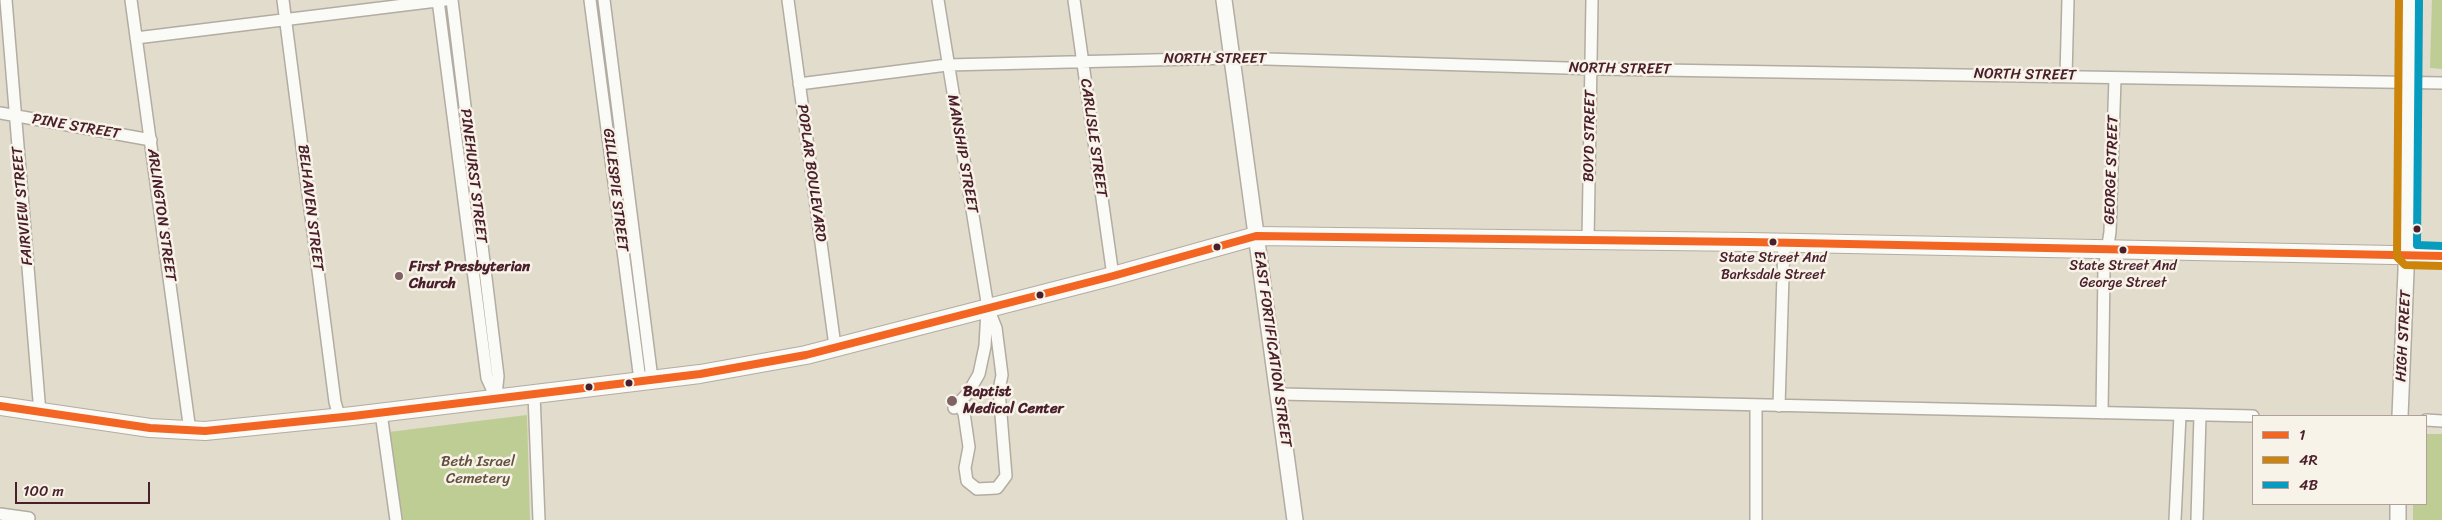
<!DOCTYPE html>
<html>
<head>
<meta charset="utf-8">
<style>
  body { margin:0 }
  #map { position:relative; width:2442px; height:520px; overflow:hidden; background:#e1dccb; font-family:Sriracha,sans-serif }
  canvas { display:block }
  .legend { position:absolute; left:2252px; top:415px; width:175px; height:90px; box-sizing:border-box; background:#f7f3e8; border:1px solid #b29e9c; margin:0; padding:6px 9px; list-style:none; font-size:15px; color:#4a1f2b }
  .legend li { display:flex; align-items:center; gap:10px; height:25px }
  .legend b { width:25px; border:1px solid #b29e9c }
  .scale { position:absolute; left:15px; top:482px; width:135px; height:22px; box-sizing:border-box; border:2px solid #4a1f2b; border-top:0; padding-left:6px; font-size:15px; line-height:18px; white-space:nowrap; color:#4a1f2b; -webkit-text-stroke:4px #f7f3e8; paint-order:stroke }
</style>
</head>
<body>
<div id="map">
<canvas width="2442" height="520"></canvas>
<ul class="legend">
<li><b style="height:6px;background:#f26522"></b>1</li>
<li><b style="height:6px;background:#cc840b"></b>4R</li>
<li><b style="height:6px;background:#079bbe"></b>4B</li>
</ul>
<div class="scale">100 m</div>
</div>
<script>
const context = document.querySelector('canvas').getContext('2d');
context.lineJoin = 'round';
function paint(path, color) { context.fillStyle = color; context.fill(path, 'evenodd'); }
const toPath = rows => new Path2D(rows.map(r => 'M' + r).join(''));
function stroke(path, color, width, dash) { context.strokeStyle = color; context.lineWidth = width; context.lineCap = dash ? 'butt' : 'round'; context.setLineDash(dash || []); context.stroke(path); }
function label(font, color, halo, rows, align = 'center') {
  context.font = font + ' Sriracha,sans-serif'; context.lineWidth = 5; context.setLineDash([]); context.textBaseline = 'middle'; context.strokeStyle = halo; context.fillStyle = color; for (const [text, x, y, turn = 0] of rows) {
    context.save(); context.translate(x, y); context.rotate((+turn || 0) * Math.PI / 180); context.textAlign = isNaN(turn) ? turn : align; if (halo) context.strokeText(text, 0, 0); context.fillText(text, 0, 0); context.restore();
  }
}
const green = toPath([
  [2432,0,2442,0,2442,69,2430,68],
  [527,415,530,520,401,520,389,432],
  [2426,434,2442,434,2442,520,2413,520,2413,504,2426,504]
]);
const street = toPath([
  [6,0,40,413],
  [131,0,190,431],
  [283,0,335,402,339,416],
  [438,0,487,378,496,398],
  [452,0,498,376,496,396],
  [590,0,640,380],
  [604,0,652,379],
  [788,0,835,346],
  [938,0,988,308,996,328,1002,375,999,390,1006,476,997,488,977,489,967,481,965,468,969,447,964,413,959,405],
  [1074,0,1113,276],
  [136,38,445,0],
  [2066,76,2068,0],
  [799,84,947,65,1233,58,1600,69,2442,83],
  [0,113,151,140],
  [1588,241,1592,0],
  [534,394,539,520],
  [1280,394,2253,416],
  [1779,406,1784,243],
  [954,408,968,393,979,374,985,346,987,310],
  [381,413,396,520],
  [2102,413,2104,270,2110,232,2115,78],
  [2426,420,2442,421],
  [0,514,29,518],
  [1756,520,1756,405],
  [2175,520,2180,415],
  [2197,520,2200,415]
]);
const secondary = toPath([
  [1224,0,1295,520],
  [2400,416,2406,271,2409,0],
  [2398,520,2398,504]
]);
const primary = toPath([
  [0,406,150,428,205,431,353,416,700,374,806,355,1113,276,1256,236,1749,242,2442,256]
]);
const bus1 = toPath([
  [0,406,150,428,205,431,353,416,700,374,806,355,1113,276,1256,236,1749,242,2442,256]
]);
const bus2 = toPath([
  [2399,0,2397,257,2405,265,2442,266]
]);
const bus3 = toPath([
  [2419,0,2417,245,2442,246]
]);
const markers = [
  [2417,229,4.5,"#4a1f2b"],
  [1773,242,4.5,"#4a1f2b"],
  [1217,247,4.5,"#4a1f2b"],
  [2123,250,4.5,"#4a1f2b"],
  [399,276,5,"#7f6163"],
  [1040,295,4.5,"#4a1f2b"],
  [629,383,4.5,"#4a1f2b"],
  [589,387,4.5,"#4a1f2b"],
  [952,401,6,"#7f6163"]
];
const busNames = [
  ["State Street And",1773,258],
  ["Barksdale Street",1773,275],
  ["State Street And",2123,266],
  ["George Street",2123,283]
];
const streetNames = [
  ["NORTH STREET",1215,59],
  ["NORTH STREET",1620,69,1],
  ["NORTH STREET",2025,75,1],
  ["PINE STREET",76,127,10],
  ["BOYD STREET",1590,136,-89],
  ["CARLISLE STREET",1093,138,82],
  ["MANSHIP STREET",962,154,80],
  ["GEORGE STREET",2112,170,-88],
  ["POPLAR BOULEVARD",811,173,82],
  ["PINEHURST STREET",473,176,83],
  ["GILLESPIE STREET",615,190,83],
  ["FAIRVIEW STREET",23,206,-95],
  ["BELHAVEN STREET",310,208,83],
  ["ARLINGTON STREET",161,215,82],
  ["HIGH STREET",2404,336,-87],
  ["EAST FORTIFICATION STREET",1272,349,82]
];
const poiNames = [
  ["First Presbyterian",409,267],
  ["Church",409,284],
  ["Baptist",963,392],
  ["Medical Center",963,409]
];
const parkNames = [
  ["Beth Israel",478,462],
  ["Cemetery",478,479]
];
paint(green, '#becd94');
stroke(street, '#b3aca3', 14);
stroke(secondary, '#b3aca3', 18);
stroke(primary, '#b3aca3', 20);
stroke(street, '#fafaf7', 11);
stroke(secondary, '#fafaf7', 15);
stroke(primary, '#fafaf7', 18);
stroke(bus1, '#f26522', 8);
stroke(bus2, '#cc840b', 8);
stroke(bus3, '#079bbe', 8);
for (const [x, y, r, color] of markers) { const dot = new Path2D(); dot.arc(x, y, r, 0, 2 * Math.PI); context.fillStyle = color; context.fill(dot); stroke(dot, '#f7f3e8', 2); }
label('14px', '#4a1f2b', '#f7f3e8', busNames);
label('15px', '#4a1f2b', '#f7f3e8', streetNames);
label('bold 15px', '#4a1f2b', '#f7f3e8', poiNames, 'left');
label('15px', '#644f3d', '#f7f3e8', parkNames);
</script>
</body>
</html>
